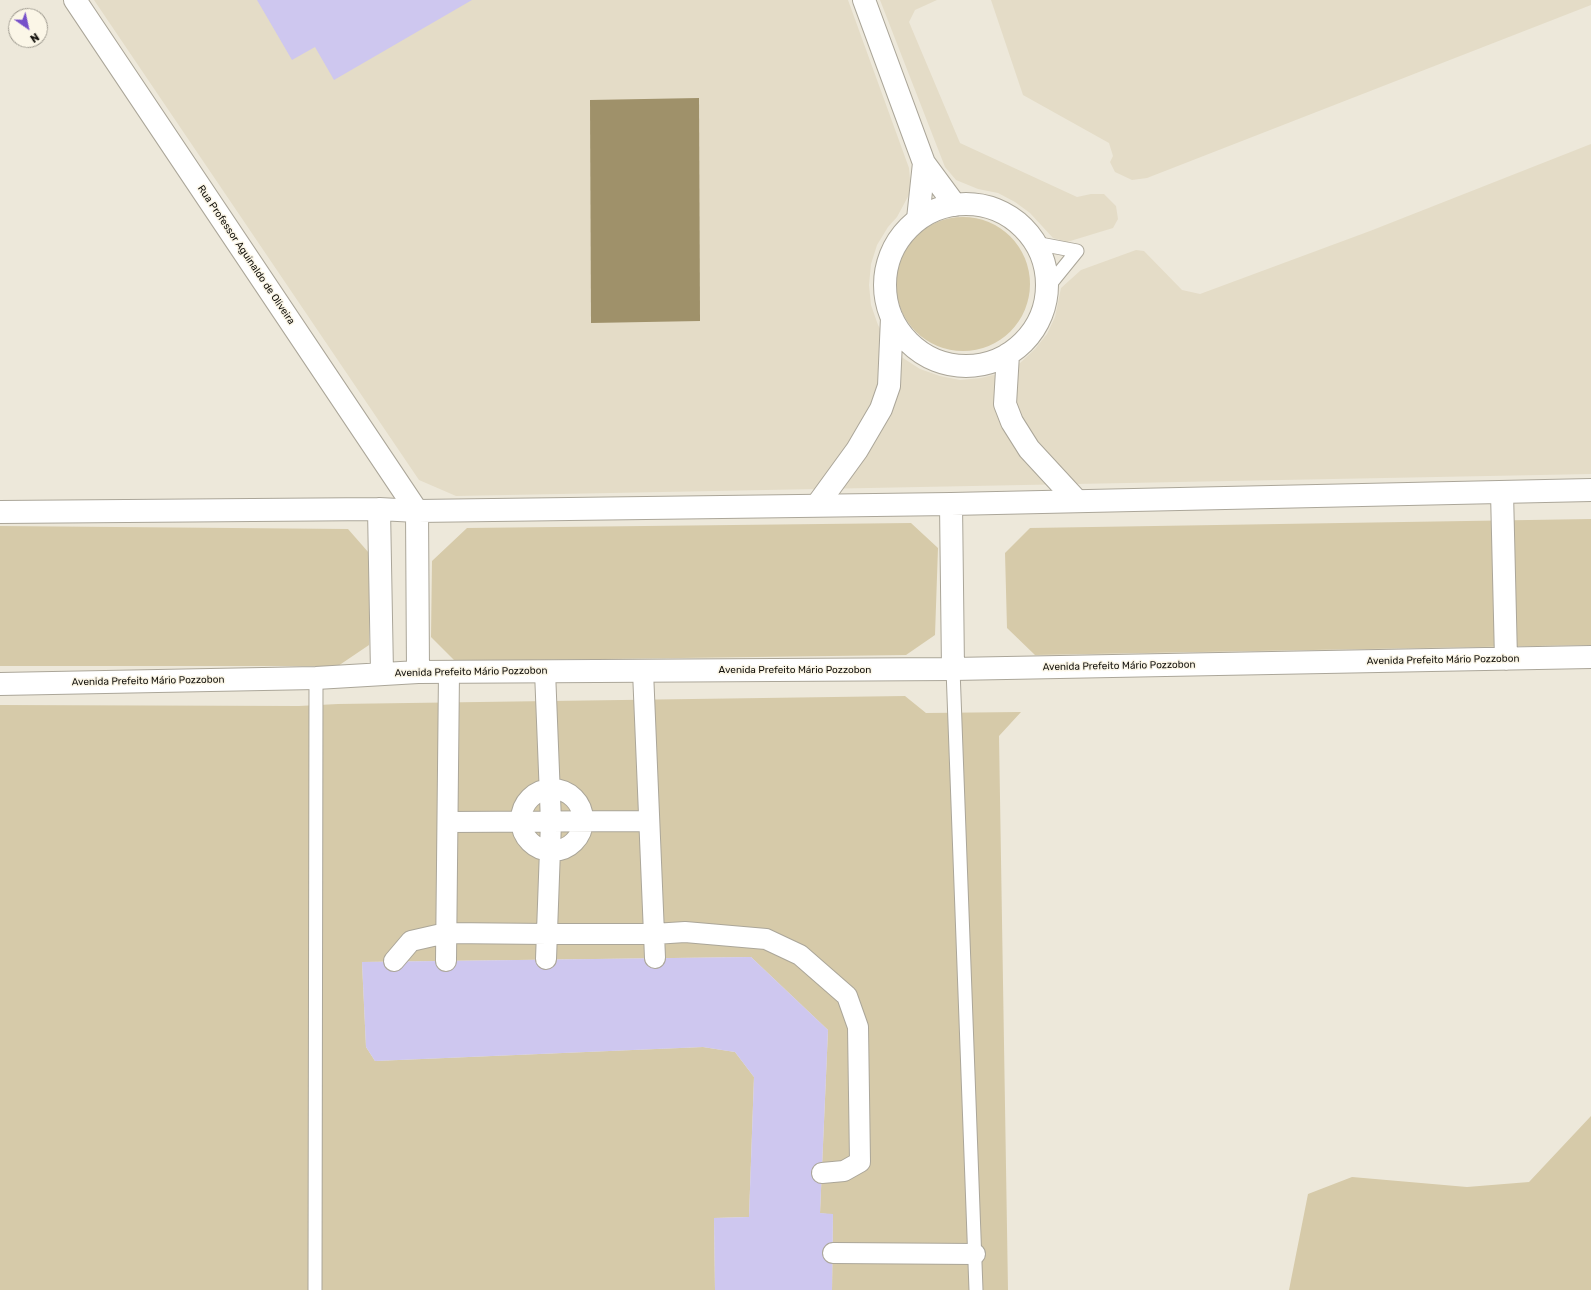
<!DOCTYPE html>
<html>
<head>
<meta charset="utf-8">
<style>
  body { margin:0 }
  #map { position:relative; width:1591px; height:1290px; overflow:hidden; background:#ede8da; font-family:Rubik,sans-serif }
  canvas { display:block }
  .north { position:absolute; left:8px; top:8px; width:40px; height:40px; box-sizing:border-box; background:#fbf6e7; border:1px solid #9e9a8f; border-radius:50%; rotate:146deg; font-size:11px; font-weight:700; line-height:16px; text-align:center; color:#12100b }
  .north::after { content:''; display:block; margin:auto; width:14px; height:18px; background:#7650c9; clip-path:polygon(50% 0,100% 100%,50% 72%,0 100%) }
</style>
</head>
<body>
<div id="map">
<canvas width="1591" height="1290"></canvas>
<div class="north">N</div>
</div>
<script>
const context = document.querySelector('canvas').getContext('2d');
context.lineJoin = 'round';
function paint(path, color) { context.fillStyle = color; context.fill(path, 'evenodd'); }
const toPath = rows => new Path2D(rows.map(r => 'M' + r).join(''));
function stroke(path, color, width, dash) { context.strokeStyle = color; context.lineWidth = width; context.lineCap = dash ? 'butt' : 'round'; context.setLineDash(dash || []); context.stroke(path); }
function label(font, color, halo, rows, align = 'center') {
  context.font = font + ' Rubik,sans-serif'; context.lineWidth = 3; context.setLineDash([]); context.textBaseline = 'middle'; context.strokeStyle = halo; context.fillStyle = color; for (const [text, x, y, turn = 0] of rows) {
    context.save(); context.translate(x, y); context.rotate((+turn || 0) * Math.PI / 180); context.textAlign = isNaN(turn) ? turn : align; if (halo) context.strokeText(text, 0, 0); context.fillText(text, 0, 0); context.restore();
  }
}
const built = toPath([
  [94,0,848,0,909,168,911,191,897,217,888,227,877,245,871,264,869,285,871,305,878,325,888,343,903,358,920,369,940,376,960,380,981,378,1001,373,1020,363,1035,349,1047,334,1055,317,1061,288,1081,270,1136,250,1144,251,1182,290,1200,294,1370,231,1591,144,1591,474,456,496,419,480],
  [880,0,937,0,915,10,909,22,960,143,1077,197,1091,194,1104,194,1116,206,1118,219,1113,228,1067,242,1053,238,1030,213,1015,202,998,193,978,189,956,180,945,167],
  [991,0,1591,0,1591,5,1147,178,1132,180,1115,172,1110,162,1113,156,1109,143,1023,95]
]);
const green = toPath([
  '896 284a67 67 0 1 1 134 0a67 67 0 1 1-134 0Z',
  [1591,519,1591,645,1035,655,1007,628,1005,553,1030,528],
  [911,523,938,548,935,635,906,655,455,661,431,637,432,561,467,528],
  [0,526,348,529,369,553,369,645,338,666,0,666],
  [905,696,926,713,1021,712,999,736,1008,1290,832,1290,833,1215,820,1213,828,1030,751,957,362,962,366,1047,375,1061,703,1047,735,1052,754,1077,749,1217,714,1218,715,1290,0,1290,0,705,299,706,338,704],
  [1591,1116,1591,1290,1289,1290,1308,1194,1352,1177,1467,1187,1529,1182]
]);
const water = toPath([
  [699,98,700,321,591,323,590,100]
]);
const building = toPath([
  [257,0,472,0,334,80,315,47,292,60],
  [751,957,828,1030,820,1213,833,1214,832,1290,715,1290,714,1218,749,1217,754,1077,735,1052,703,1047,375,1061,366,1047,362,962]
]);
const service = toPath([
  [1035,243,1077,251,1047,288],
  [953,669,976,1290],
  [315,1290,316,678]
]);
const pedestrian = toPath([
  [545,671,551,822,546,959],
  [643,671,655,958],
  '521 820a31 31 0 1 1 62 0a31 31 0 1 1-62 0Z',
  [448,822,649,821],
  [394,961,411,941,446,933,548,934,654,934,685,932,766,939,800,955,847,996,858,1027,860,1162,844,1171,822,1173],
  [446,961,449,672],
  [833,1253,975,1254]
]);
const minor = toPath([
  [75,0,417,511],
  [864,0,924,163,955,205],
  '885 285a81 81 0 1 1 162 0a81 81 0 1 1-162 0Z',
  [918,219,924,163],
  [1008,354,1005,404,1012,422,1029,449,1077,501],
  [817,505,857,450,881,409,889,386,892,318]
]);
const tertiary = toPath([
  [1502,492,1506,659],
  [951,504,953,669],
  [379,509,382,673],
  [417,511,418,672],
  [0,512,379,509,417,511,951,504,1591,490],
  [0,684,316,678,418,672,953,669,1591,657]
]);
const streetNames = [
  ["Rua Professor Aguinaldo de Oliveira",246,255,56],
  ["Avenida Prefeito Mário Pozzobon",1443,660,-1],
  ["Avenida Prefeito Mário Pozzobon",1119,666,-1],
  ["Avenida Prefeito Mário Pozzobon",795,670],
  ["Avenida Prefeito Mário Pozzobon",471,672,-1],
  ["Avenida Prefeito Mário Pozzobon",148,681,-1]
];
paint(built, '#e4dcc7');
paint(green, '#d6caa9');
paint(water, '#9f916a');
paint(building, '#cec7ef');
stroke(service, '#aba699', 15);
stroke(pedestrian, '#aba699', 22);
stroke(minor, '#aba699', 24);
stroke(tertiary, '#aba699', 24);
stroke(service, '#fff', 13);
stroke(pedestrian, '#fff', 20);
stroke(minor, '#fff', 22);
stroke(tertiary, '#fff', 22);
label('10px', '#12100b', '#fbf6e7', streetNames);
</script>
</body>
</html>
